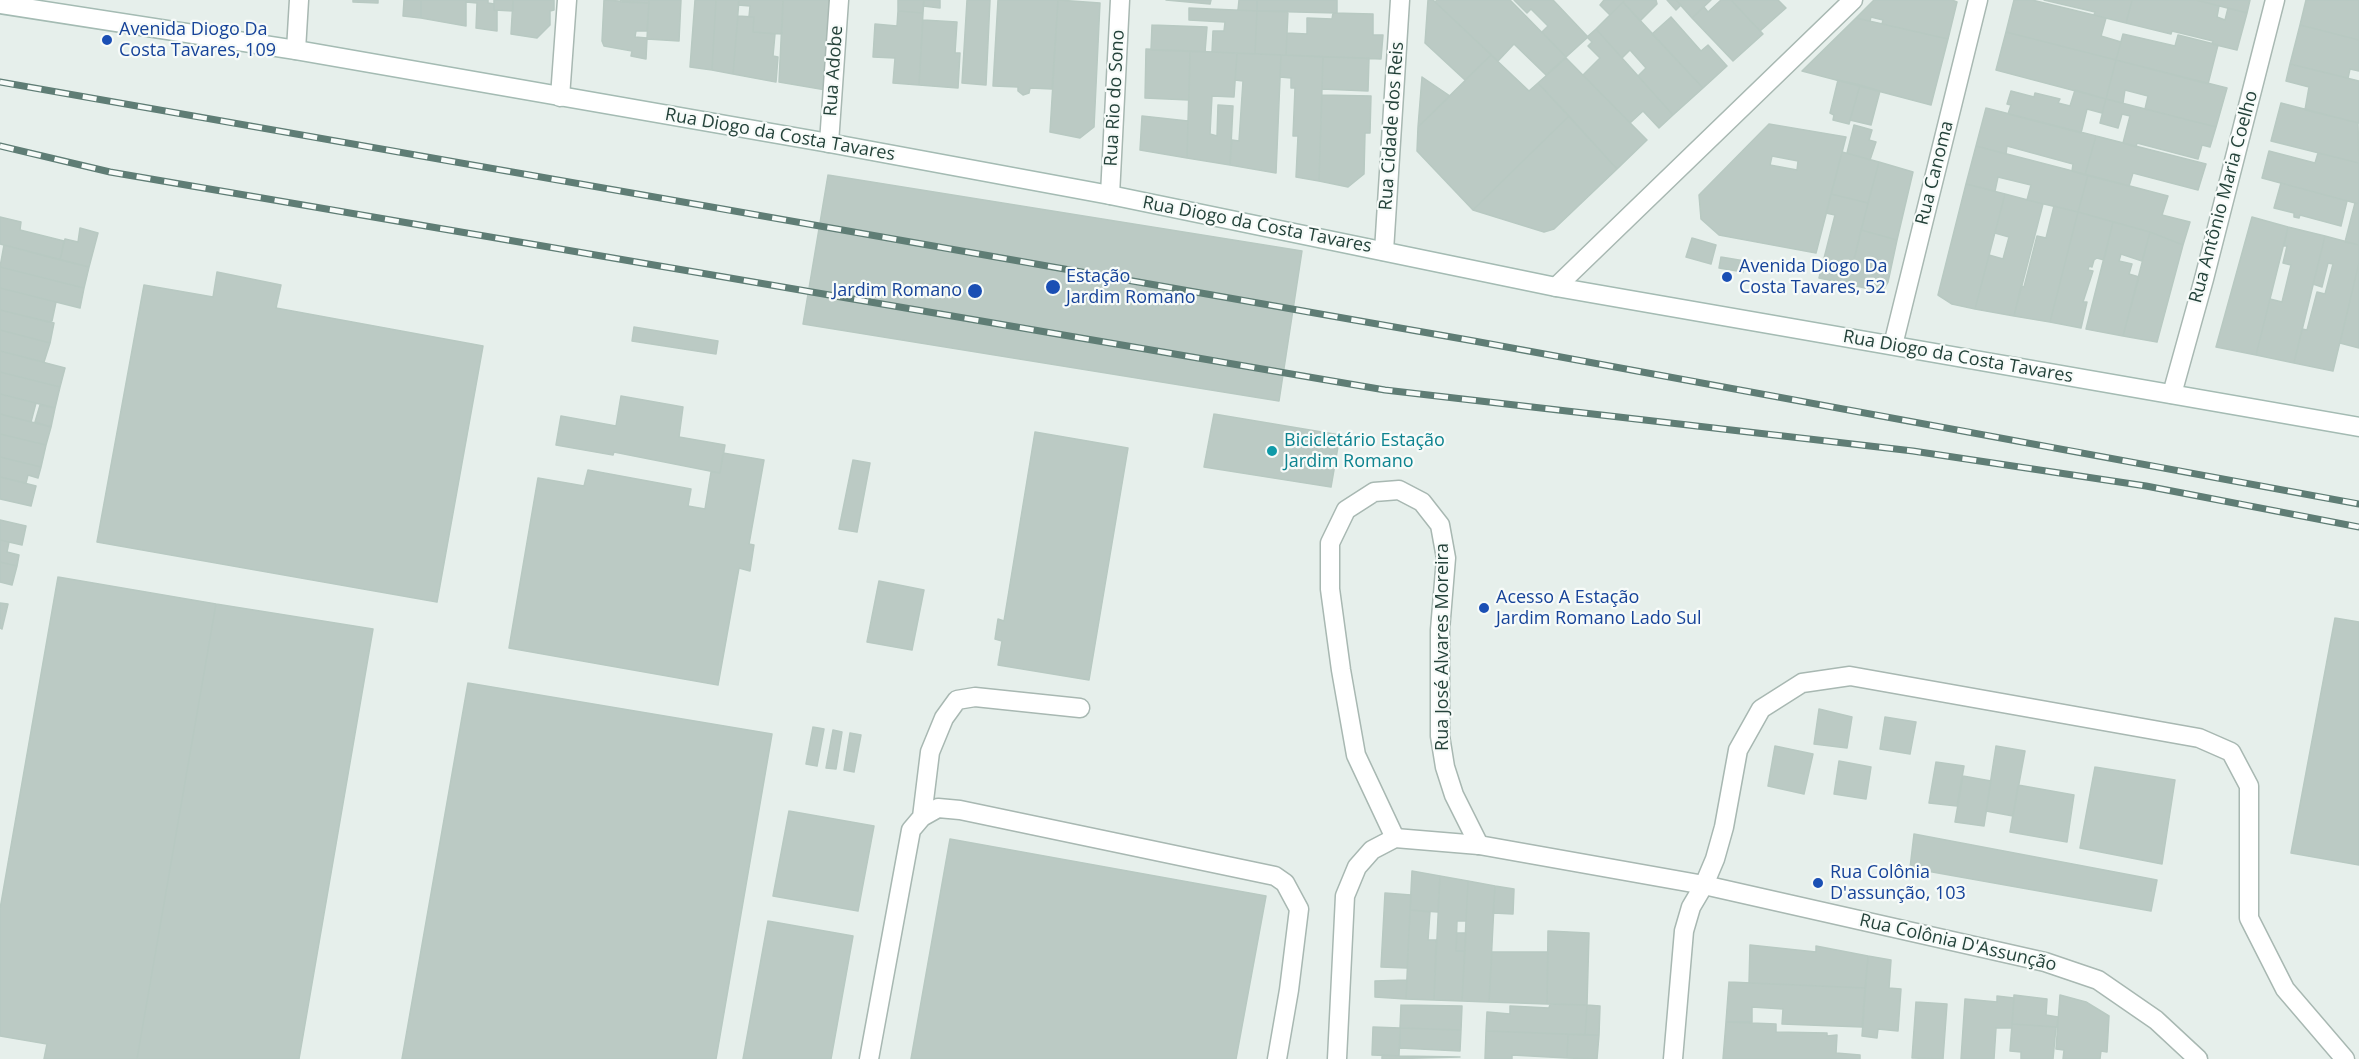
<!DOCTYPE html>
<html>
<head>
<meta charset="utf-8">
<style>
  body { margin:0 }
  canvas { display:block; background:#e6efeb }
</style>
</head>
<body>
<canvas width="2359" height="1059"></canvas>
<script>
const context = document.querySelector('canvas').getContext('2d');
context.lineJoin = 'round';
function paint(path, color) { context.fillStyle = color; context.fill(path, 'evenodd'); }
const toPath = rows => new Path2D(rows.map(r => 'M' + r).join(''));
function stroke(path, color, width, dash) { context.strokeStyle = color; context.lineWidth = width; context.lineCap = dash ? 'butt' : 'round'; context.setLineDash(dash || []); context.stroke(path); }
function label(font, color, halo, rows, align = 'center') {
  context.font = font + ' "Open Sans",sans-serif'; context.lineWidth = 4.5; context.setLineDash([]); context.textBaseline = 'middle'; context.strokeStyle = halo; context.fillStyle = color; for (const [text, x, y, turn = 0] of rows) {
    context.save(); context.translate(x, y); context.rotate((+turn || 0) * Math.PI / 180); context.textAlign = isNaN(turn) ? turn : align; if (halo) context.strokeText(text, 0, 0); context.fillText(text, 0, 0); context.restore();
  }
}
const building = toPath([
  [353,0,378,0,378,3,353,2,353,0],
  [404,0,421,0,421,18,403,16,404,0],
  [421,0,466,0,466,26,421,18,421,0],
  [466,0,488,0,488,3,494,4,494,10,497,11,497,31,476,28,477,3,466,2,466,0],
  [494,0,513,0,513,11,494,10,494,0],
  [513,0,554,0,554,10,550,11,550,25,537,38,511,34,513,0],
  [604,0,649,3,647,31,636,31,635,37,647,38,646,59,631,56,632,51,604,46,602,41,604,0],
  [621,0,649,0,649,3,621,2,621,0],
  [649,0,681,0,679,41,647,39,649,0],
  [695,0,716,0,712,70,690,67,695,0],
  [716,0,739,0,733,74,712,70,716,0],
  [739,0,783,0,782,34,753,32,754,17,749,17,750,6,738,5,739,0],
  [783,0,831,0,826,90,779,82,783,0],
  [898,0,924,0,923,13,898,11,898,0],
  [924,0,940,0,940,8,923,6,924,0],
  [967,0,990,0,986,85,962,83,967,0],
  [998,0,1058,0,1052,89,1030,88,1029,93,1023,95,1018,91,1018,87,993,86,998,0],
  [1058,0,1100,3,1094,127,1080,138,1050,132,1058,0],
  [1166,0,1211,0,1210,4,1166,0],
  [1239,0,1257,0,1257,11,1238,10,1239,0],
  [1257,0,1337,0,1337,13,1257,11,1257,0],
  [1428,0,1433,0,1491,55,1465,80,1425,43,1428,0],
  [1437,0,1510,0,1566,57,1546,75,1514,44,1498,61,1435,2,1437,0],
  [1514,0,1553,0,1588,37,1566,57,1542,32,1548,26,1531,9,1527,13,1514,0],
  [1604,0,1625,0,1610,15,1600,5,1604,0],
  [1625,0,1656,0,1657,4,1640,21,1623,2,1625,0],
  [1667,0,1676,0,1681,5,1676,10,1667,0],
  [1676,0,1711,0,1692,18,1676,0],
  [1721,0,1731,0,1763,34,1733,61,1692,18,1704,7,1708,12,1721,0],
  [1731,0,1778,0,1786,8,1760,31,1731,0],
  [1874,0,1952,0,1957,2,1948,39,1882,24,1883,20,1871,17,1870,21,1856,18,1874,0],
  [2014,0,2032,0,2106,18,2101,36,2121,42,2116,60,2006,32,2014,0],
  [2044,0,2132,0,2126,23,2094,15,2095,12,2044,0],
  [2132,0,2196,0,2219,6,2217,17,2225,20,2228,8,2247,13,2237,50,2212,44,2213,41,2172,31,2171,34,2126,23,2132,0],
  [2196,0,2250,0,2247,13,2196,0],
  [2306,0,2359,0,2359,40,2300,25,2306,0],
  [1623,2,1703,88,1673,115,1638,76,1646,68,1630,50,1622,58,1596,29,1623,2],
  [1189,8,1257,11,1255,54,1212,52,1213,31,1224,31,1225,22,1189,20,1189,8],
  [898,11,923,13,919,85,893,83,895,58,873,57,875,24,897,26,898,11],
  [1257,11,1288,11,1286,55,1255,54,1257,11],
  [1333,13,1373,14,1373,35,1383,35,1381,59,1286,55,1287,33,1307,34,1307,18,1332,19,1333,13],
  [738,16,754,17,753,32,775,34,773,56,778,57,776,82,733,74,738,16],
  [1671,17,1701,51,1708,45,1727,66,1703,88,1652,34,1671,17],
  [1856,18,1948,39,1931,105,1802,71,1856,18],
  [923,20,957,22,955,53,960,53,958,88,919,85,923,20],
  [1152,25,1207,27,1205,52,1151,50,1152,25],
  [2300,25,2359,40,2359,71,2350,69,2348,78,2290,64,2300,25],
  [1596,29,1673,115,1659,128,1643,111,1630,123,1583,75,1600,58,1588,46,1592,42,1587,37,1596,29],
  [2006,32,2116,60,2106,99,1996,70,2006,32],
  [2123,34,2175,46,2178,35,2218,45,2208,84,2116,60,2123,34],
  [1146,49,1190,51,1189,100,1145,98,1146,49],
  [1190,51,1237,53,1234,97,1212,96,1210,134,1217,136,1218,105,1233,106,1230,165,1187,158,1190,51],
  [1237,53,1281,55,1276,173,1230,165,1232,140,1239,141,1243,81,1235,80,1237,53],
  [1281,55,1323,57,1319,181,1296,177,1298,136,1293,136,1295,88,1291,88,1291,78,1280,77,1281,55],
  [1491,55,1529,91,1538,83,1569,116,1473,210,1417,151,1418,127,1491,55],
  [1323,57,1369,58,1368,91,1322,89,1323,57],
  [1566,58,1647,140,1617,169,1538,83,1566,58],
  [2116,60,2227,88,2216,127,2145,109,2148,96,2125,90,2123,103,2106,99,2116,60],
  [2290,64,2359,81,2359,123,2305,110,2309,87,2286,81,2290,64],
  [1422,77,1450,96,1418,127,1422,77],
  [1838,80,1860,85,1849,124,1833,120,1834,115,1830,113,1838,80],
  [1860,85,1880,91,1871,125,1850,120,1860,85],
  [2075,90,2106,99,2102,113,2087,109,2081,133,2008,114,2011,105,2007,104,2011,91,2034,97,2035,93,2060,99,2058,103,2070,106,2075,90],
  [1322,95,1371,96,1370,133,1365,133,1364,174,1348,187,1319,181,1322,95],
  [2106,99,2216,127,2210,147,2202,145,2198,159,2137,143,2136,147,2123,143,2130,116,2122,114,2118,128,2100,123,2106,99],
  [2281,103,2358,123,2359,163,2271,141,2281,103],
  [1986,108,2096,136,2085,175,2072,171,2073,164,2007,146,2006,154,1976,146,1986,108],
  [1142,116,1188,121,1187,158,1140,150,1142,116],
  [1569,116,1617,169,1554,229,1544,232,1473,210,1569,116],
  [1769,124,1846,137,1816,253,1719,235,1701,219,1699,195,1769,124],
  [1772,156,1798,161,1797,170,1770,165,1772,156],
  [1854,125,1872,130,1869,140,1876,142,1870,160,1847,153,1854,125],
  [2096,136,2206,164,2198,190,2133,173,2129,186,2085,175,2096,136],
  [1976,146,2088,175,2078,212,2027,200,2031,185,1998,177,1995,191,1966,184,1976,146],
  [2269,151,2315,163,2318,153,2359,163,2359,204,2262,178,2269,151],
  [1842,152,1879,162,1868,203,1831,194,1842,152],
  [1879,162,1913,172,1897,240,1861,230,1879,162],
  [828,175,1302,251,1279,401,803,324,828,175],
  [2088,175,2168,196,2162,215,2190,222,2183,245,2150,232,2078,212,2088,175],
  [2281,183,2347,201,2341,226,2300,215,2299,218,2294,217,2294,213,2274,208,2281,183],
  [1966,184,2005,194,1975,309,1952,304,1938,295,1966,184],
  [1831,194,1868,203,1848,284,1819,278,1835,215,1826,213,1831,194],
  [2005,194,2043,204,2014,316,1975,309,1989,255,2003,259,2009,237,1995,233,2005,194],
  [2355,203,2359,204,2359,245,2345,242,2355,203],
  [2054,206,2078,212,2050,322,2014,316,2021,286,2024,287,2037,236,2046,238,2054,206],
  [2078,212,2113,222,2104,260,2097,258,2094,260,2092,267,2089,266,2088,270,2093,271,2083,302,2087,302,2081,328,2050,322,2078,212],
  [0,217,21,222,20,230,64,241,60,260,0,244,0,217],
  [2252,217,2288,227,2256,355,2216,347,2252,217],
  [2113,222,2150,232,2142,261,2121,254,2119,261,2132,264,2129,274,2139,277,2123,336,2086,329,2113,222],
  [2288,227,2325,236,2294,363,2256,355,2270,299,2282,302,2291,265,2283,263,2287,246,2284,246,2288,227],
  [80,228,98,233,89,267,60,260,65,239,78,242,80,228],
  [1861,230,1897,240,1888,282,1882,292,1848,284,1861,230],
  [2150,232,2183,245,2157,342,2123,336,2150,232],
  [2325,236,2359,245,2359,263,2333,371,2294,363,2302,329,2307,330,2317,292,2325,294,2333,264,2328,263,2322,287,2313,284,2325,236],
  [1692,238,1716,245,1711,264,1686,257,1692,238],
  [4,245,89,267,84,288,0,267,4,245],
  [1721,257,1745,261,1743,272,1719,268,1721,257],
  [2359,263,2359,348,2340,343,2359,263],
  [0,267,84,288,80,308,0,288,0,267],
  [217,272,281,285,276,308,483,346,437,602,97,542,144,285,213,297,217,272],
  [0,288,56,302,52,321,48,322,0,310,0,288],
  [0,310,54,323,50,343,0,330,0,310],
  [634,327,718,341,716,354,632,341,634,327],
  [0,330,50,343,44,362,0,351,0,330],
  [0,351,65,368,60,387,0,372,0,351],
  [0,372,60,387,55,408,0,394,0,372],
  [0,394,36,403,31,422,0,414,0,394],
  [621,396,683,407,679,437,725,445,720,473,614,452,613,455,556,445,561,416,616,426,621,396],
  [40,405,55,408,51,427,35,422,40,405],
  [0,414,51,427,46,445,0,434,0,414],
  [1214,414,1340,435,1331,487,1204,467,1214,414],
  [1035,432,1128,448,1089,680,998,665,1002,641,995,639,998,619,1004,621,1035,432],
  [0,434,46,445,41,467,0,457,0,434],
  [723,453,764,460,749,544,754,545,750,571,739,568,718,685,509,648,538,478,584,486,588,470,691,489,688,506,705,509,711,472,720,473,723,453],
  [0,457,41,467,38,478,28,475,26,483,0,477,0,457],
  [853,460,870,463,857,532,839,529,853,460],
  [0,477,36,486,31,506,0,499,0,477],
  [0,520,26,526,22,545,0,540,0,520],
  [0,540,9,542,7,552,19,555,17,566,0,562,0,540],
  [0,562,17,566,12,585,0,582,0,562],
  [58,577,216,604,137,1059,44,1059,47,1044,0,1036,0,909,58,577],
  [879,581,924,590,912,650,867,642,879,581],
  [0,603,8,604,2,629,0,628,0,603],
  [216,604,373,629,299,1059,137,1059,216,604],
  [2335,618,2359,622,2359,865,2291,853,2335,618],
  [468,683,772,734,716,1059,402,1059,468,683],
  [1819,709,1852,717,1847,748,1814,744,1819,709],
  [1885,717,1916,722,1910,754,1880,749,1885,717],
  [813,727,824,729,817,766,806,764,813,727],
  [833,730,842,732,836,769,826,768,833,730],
  [850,733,861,735,854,772,844,770,850,733],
  [1775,746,1813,754,1804,794,1768,786,1775,746],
  [1996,746,2025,751,2013,816,1986,811,1996,746],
  [1839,761,1871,767,1866,799,1834,794,1839,761],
  [1936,762,1964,766,1957,806,1929,803,1936,762],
  [2095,767,2175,780,2162,864,2080,848,2095,767],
  [1963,776,1991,781,1984,826,1955,822,1963,776],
  [2018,785,2074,795,2067,842,2010,832,2018,785],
  [789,811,874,826,858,911,773,896,789,811],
  [1914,834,2157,880,2151,911,1910,868,1914,834],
  [950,839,1266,896,1236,1059,911,1059,950,839],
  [1412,871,1440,876,1438,912,1410,910,1412,871],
  [1440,876,1468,881,1466,921,1457,921,1456,951,1465,951,1462,1001,1434,1000,1440,876],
  [1468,881,1495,886,1489,1002,1462,1001,1468,881],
  [1495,886,1514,889,1513,914,1493,913,1495,886],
  [1385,893,1411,895,1407,968,1381,967,1385,893],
  [1410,910,1430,912,1428,940,1436,940,1434,1000,1406,999,1410,910],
  [768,921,853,936,831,1059,743,1059,768,921],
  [1548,931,1589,933,1587,1005,1547,1004,1548,931],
  [1457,933,1466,933,1465,951,1456,951,1457,933],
  [1750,945,1816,952,1816,946,1868,956,1865,988,1749,983,1750,945],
  [1492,952,1548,952,1547,1004,1489,1002,1492,952],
  [1868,956,1891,960,1889,988,1901,989,1898,1031,1878,1029,1877,1038,1862,1036,1868,956],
  [1407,980,1406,999,1375,997,1375,981,1407,980],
  [1729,982,1865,988,1862,1027,1782,1024,1783,1009,1752,1007,1752,1022,1726,1022,1729,982],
  [2014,995,2047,999,2046,1015,2058,1017,2057,1027,2012,1024,2014,995],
  [2060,995,2086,1002,2109,1016,2107,1052,2101,1051,2100,1059,2063,1059,2064,1050,2056,1049,2060,995],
  [1997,996,2014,998,2012,1028,1996,1028,1994,1059,1961,1059,1965,999,1997,1002,1997,996],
  [1916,1002,1947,1004,1943,1059,1912,1058,1916,1002],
  [1550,1004,1587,1005,1585,1035,1486,1031,1487,1012,1510,1014,1510,1006,1549,1008,1550,1004],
  [1401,1005,1462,1006,1461,1030,1400,1028,1401,1005],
  [1587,1005,1600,1006,1599,1035,1585,1035,1587,1005],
  [1726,1022,1776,1024,1776,1032,1827,1033,1827,1036,1837,1035,1836,1053,1860,1055,1860,1059,1723,1059,1726,1022],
  [2012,1024,2056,1027,2053,1059,2021,1059,2021,1052,2010,1051,2012,1024],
  [1373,1027,1400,1028,1399,1056,1372,1055,1373,1027],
  [1400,1028,1461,1030,1460,1051,1400,1048,1400,1028],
  [1486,1031,1568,1034,1567,1058,1512,1055,1512,1059,1485,1059,1486,1031],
  [1568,1034,1599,1035,1597,1059,1567,1058,1568,1034],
  [1382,1055,1399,1056,1460,1057,1382,1059,1382,1055]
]);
const lane = toPath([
  [922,817,930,752,944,718,957,700,975,697,1080,708],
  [1395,838,1356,755,1341,670,1330,589,1330,543,1346,510,1374,492,1399,490,1422,502,1440,525,1446,558,1440,630,1440,736,1445,767,1454,795,1479,845],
  [1704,885,1715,859,1724,827,1738,750,1761,709,1802,683,1850,676,2199,738,2231,752,2249,786,2249,918,2285,989,2345,1059],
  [869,1059,911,830,922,817,938,808,960,810,1275,876,1285,883,1299,909,1289,990,1277,1059]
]);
const street = toPath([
  [296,50,299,0],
  [560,97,567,0],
  [829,143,839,0],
  [1110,195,1120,0],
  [1384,251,1400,0],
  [1556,287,1853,0],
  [1893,345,1978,0],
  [2172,394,2204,279,2275,0],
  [1337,1059,1345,896,1357,867,1372,850,1395,838,1479,845,1704,885,2045,962,2098,980,2156,1020,2198,1059],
  [1673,1059,1684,931,1691,907,1704,885]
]);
const secondary = toPath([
  [0,4,296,50,829,143,1110,195,1556,287,2359,427]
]);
const rail = toPath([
  [0,82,1474,341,2359,504],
  [0,146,110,172,1385,390,1913,451,2146,486,2359,527]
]);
const markers = [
  [107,40,6,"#1a4fb4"],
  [1727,277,6,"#1a4fb4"],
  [1053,287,8,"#1a4fb4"],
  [975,291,8,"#1a4fb4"],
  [1272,451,6,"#0f9aa8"],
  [1484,608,6,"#1a4fb4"],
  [1818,883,6,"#1a4fb4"]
];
const transitNames = [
  ["Avenida Diogo Da",119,30],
  ["Costa Tavares, 109",119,51],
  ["Avenida Diogo Da",1739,267],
  ["Costa Tavares, 52",1739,288],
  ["Estação",1066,277],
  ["Jardim Romano",1066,298],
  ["Jardim Romano",962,291,"right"],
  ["Acesso A Estação",1496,598],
  ["Jardim Romano Lado Sul",1496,619],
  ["Rua Colônia",1830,873],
  ["D'assunção, 103",1830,894]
];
const streetNames = [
  ["Rua Adobe",834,71,-86],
  ["Rua Rio do Sono",1115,98,-87],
  ["Rua Cidade dos Reis",1392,126,-86],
  ["Rua Diogo da Costa Tavares",780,135,10],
  ["Rua Canoma",1935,173,-76],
  ["Rua Antônio Maria Coelho",2224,197,-75],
  ["Rua Diogo da Costa Tavares",1257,225,11],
  ["Rua Diogo da Costa Tavares",1958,357,10],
  ["Rua José Alvares Moreira",1443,647,-90],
  ["Rua Colônia D'Assunção",1958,943,13]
];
const cultureNames = [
  ["Bicicletário Estação",1284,441],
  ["Jardim Romano",1284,462]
];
paint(building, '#bbcac4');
stroke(building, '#b8c9c2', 1.5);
stroke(lane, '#a8b8b2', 21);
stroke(street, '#a8b8b2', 21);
stroke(secondary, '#a4bbb3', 21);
stroke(lane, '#fff', 18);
stroke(street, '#fff', 18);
stroke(secondary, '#fff', 18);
stroke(rail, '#5f7d75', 7);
stroke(rail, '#f7fbf9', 4.5, [14]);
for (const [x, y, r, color] of markers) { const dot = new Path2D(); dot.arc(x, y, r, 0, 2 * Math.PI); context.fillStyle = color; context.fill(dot); stroke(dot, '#f7fbf9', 2); }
label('18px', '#164399', '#f7fbf9', transitNames, 'left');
label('18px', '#24423a', '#f7fbf9', streetNames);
label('18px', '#0d838f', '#f7fbf9', cultureNames, 'left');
</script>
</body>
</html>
